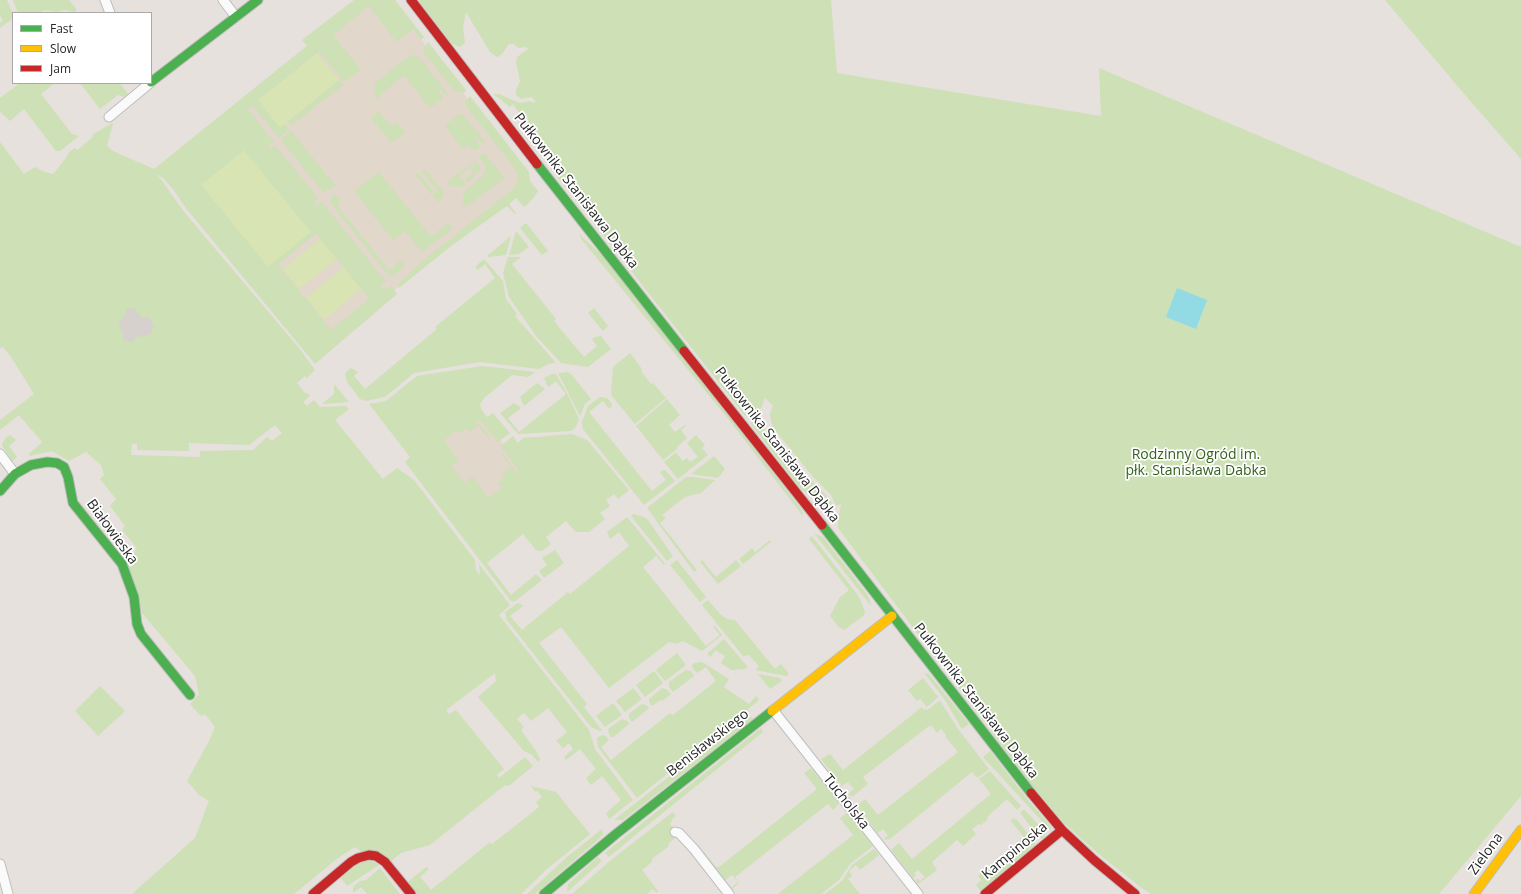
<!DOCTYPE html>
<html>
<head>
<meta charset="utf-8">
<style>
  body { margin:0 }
  #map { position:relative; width:1521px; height:894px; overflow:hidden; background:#e6e1dc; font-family:"Open Sans",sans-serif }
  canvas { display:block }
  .legend { position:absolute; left:12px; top:12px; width:140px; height:72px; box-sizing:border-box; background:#fff; border:1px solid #a9a9a9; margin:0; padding:5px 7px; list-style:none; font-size:12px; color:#272727 }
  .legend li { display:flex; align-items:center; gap:8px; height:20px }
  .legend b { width:20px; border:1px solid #a9a9a9 }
</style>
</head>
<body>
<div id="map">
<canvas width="1521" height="894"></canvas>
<ul class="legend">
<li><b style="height:5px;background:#4caf50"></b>Fast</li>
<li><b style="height:5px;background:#ffc107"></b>Slow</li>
<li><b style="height:5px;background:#c62828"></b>Jam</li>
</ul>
</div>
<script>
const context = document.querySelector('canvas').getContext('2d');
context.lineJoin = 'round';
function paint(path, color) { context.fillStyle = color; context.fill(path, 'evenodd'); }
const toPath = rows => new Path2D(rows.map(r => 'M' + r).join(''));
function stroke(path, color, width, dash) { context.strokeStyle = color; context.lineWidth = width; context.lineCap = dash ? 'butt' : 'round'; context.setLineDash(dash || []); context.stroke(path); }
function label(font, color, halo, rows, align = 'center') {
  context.font = font + ' "Open Sans",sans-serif'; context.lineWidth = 3.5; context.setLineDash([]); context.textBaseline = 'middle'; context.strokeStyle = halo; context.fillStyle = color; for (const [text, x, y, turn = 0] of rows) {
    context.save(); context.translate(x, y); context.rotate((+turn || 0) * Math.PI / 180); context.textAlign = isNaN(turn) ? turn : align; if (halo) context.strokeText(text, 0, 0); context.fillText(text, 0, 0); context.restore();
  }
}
const education = toPath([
  [364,0,390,0,529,177,312,359,186,208,163,174,180,148],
  [452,376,544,498,478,549,389,425]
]);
const green = toPath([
  [0,0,7,0,13,14,13,20,12,19,0,28,0,23,3,20,0,16],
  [13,0,69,0,77,10,75,12,64,10,58,12,44,10,40,13,18,13],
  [354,0,395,0,424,37,421,40,413,29,397,42,369,6,333,35,361,70,344,82,319,51,258,100,280,128,285,124,289,129,279,138,253,106,247,109,273,141,268,146,271,148,275,145,318,198,313,202,316,206,322,202,386,282,380,286,383,290,391,286,397,294,315,364,186,208,173,189,164,179,157,174,185,213,299,348,315,370,307,378,305,376,297,383,305,393,309,394,310,396,303,402,307,406,314,400,320,407,346,406,349,409,335,420,383,479,397,468,414,480,475,560,476,570,480,575,479,564,510,605,499,615,589,730,595,749,633,800,609,819,606,813,621,800,602,776,591,785,586,778,596,769,580,749,566,760,564,757,573,749,569,743,563,748,556,741,567,732,548,708,531,721,524,713,517,719,524,727,521,730,536,751,540,759,539,761,538,762,532,755,524,751,478,697,496,681,495,673,446,710,449,714,456,710,504,769,497,775,499,778,525,757,533,766,509,786,505,785,430,845,401,853,391,861,363,853,355,847,338,858,294,894,134,894,133,893,195,838,209,801,199,795,187,781,209,741,215,727,205,714,201,716,190,704,199,694,195,676,142,613,127,563,137,548,122,530,125,526,110,506,116,499,100,479,104,475,101,465,86,452,69,461,52,451,29,456,29,454,42,442,19,415,0,430,0,420,34,394,11,357,2,346,2,349,0,347,0,142,24,174,35,167,42,171,53,174,65,159,70,151,75,148,77,150,93,137,92,135,112,123,113,124,107,146,113,151,154,169,307,46,302,40],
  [316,233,369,299,331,330,278,265],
  [275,425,282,433,272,441,267,437,253,450,200,451,200,457,131,455,132,444,137,444,137,450,189,451,189,443,249,445],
  [418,0,831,0,837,73,1101,116,1099,68,1521,247,1521,796,1439,894,1152,894,1143,889,1100,855,1067,826,1040,796,838,528,838,520,841,504,836,506,831,495,814,478,774,429,771,421,770,414,773,406,765,398,761,408,756,412,746,417,551,169,559,163,527,122,529,120,522,111,519,113,513,104,510,107,493,94,499,94,512,100,521,103,529,101,536,103,532,97,521,99,516,95,516,90,520,81,516,62,517,57,528,49,526,47,518,48,514,44,509,44,502,54,497,57,490,52,466,12,463,27,465,43,460,47,452,44],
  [1385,0,1521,0,1521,159,1465,95],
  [428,42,466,90,464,93,455,92,424,53,424,48],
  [413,55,420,58,448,94,446,95,441,89,438,91,443,98,430,108,404,75,380,95,380,96,377,99,374,91,376,82,409,56],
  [339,80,343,85,291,126,288,122],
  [20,83,55,83,41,94,72,134,79,136,60,151,56,151,24,109,10,121,0,112,0,98],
  [80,83,120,83,128,94,124,97,118,95,100,109],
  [470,96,529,172,530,181,538,191,533,199,524,207,516,198,509,204,516,213,515,214,507,206,451,246,399,288,398,284,424,260,512,190,517,183,518,175,515,168,466,106,465,101],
  [379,112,391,126,396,122,405,133,392,143,371,118],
  [462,114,486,143,482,143,477,137,475,139,480,146,475,150,471,149,468,144,463,149,445,126,458,115],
  [291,131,335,185,324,193,282,141,284,139,283,138],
  [484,153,504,178,466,207,464,206,463,203,464,192,483,176,486,168,479,156],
  [475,161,479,165,480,170,468,183,465,179,473,173,470,170,476,165,475,163,458,176,466,184,461,187,458,187,451,186,449,185,448,181],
  [424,169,444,192,443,197,438,202,415,174,418,172,433,191,432,193,433,195,438,191,422,171],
  [379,172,431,237,448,223,451,227,454,227,422,252,405,231,393,240,354,191],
  [334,193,341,201,337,205,389,270,402,260,404,263,404,267,393,276,388,275,330,202],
  [526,223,548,251,542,255,520,228],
  [516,231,529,247,519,254,509,255],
  [579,234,605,258,802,510,803,516,729,420,582,240],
  [511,236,506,255,488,257,488,255],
  [508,257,521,257,512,264,556,319,554,321,584,357,597,346,592,339,595,337,601,336,611,349,588,367,561,363,536,336,509,297,503,273],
  [484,259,503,281,506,299,517,314,515,316,556,363,548,364,539,369,480,362,414,373,385,397,366,401,360,399,347,382,345,373,351,368,358,372,354,376,365,389,437,329,435,327,495,278,485,264,478,270,475,267],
  [594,308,608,326,603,331,588,313],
  [630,353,642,369,641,371,651,384,653,383,666,398,635,424,611,395,613,367],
  [482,366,535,372,528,377,512,375,484,398,480,404,481,409,487,417,493,413,510,433,498,442,480,419,475,423,480,425,490,438,488,438,478,425,470,432,467,428,460,433,457,430,444,440,458,460,451,466,464,483,472,477,489,498,502,488,498,483,505,477,502,474,511,467,501,454,502,453,516,472,519,470,501,446,513,436,518,443,523,438,572,434,587,440,629,490,618,499,614,494,606,500,610,506,600,513,605,519,589,532,576,532,566,521,546,537,551,544,542,551,539,551,536,550,523,534,487,563,511,595,536,574,542,580,514,602,511,601,405,462,410,457,369,404,386,401,417,376],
  [568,372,572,375,591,399,585,404,580,416,558,373],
  [552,374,556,374,569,397,579,419,575,428,571,431,518,434,500,413,514,403,520,407,521,408,508,418,519,432,566,394,556,381,548,387,544,378],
  [537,383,545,389,524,406,520,397],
  [334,384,349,402,322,404,334,394],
  [600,397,607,398,612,404,611,407,609,409,603,401,589,412,652,491,666,480,660,472,662,471,665,470,675,481,644,505,583,429,582,422,588,406],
  [667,399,680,415,669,425,675,432,685,425,686,426,681,430,687,438,677,447,678,448,663,460,636,426],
  [757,416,760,417,761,427,777,439,808,477,830,499,834,510,833,514,828,513,816,499,801,489,750,423],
  [10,435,16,440,9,446,17,457,12,461,3,447,2,444,6,437],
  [696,435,705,445,702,448,708,455,678,479,664,462,678,451,676,453,683,461,687,458,690,462,698,457,687,443],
  [714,456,725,469,718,478,691,474],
  [686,477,692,477,715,480,701,493,685,497,662,515,666,518,660,523,697,570,694,572,647,508],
  [633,514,634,514,644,517,648,520,673,556,667,561,631,516],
  [627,517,665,564,664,565,656,556,643,567,706,646,720,635,713,627,715,626,722,635,702,651,683,641,676,644,669,642,609,688,561,627,539,643,587,704,584,707,602,730,600,731,591,727,507,620,505,612,518,603,522,605,523,606,510,616,522,630,568,592,570,594,629,546,619,532,610,539,607,532],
  [814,533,823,537,869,597,871,606],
  [812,536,859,597,864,609,865,613,863,616,844,630,839,627,830,616,840,597,848,591,848,589,809,539],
  [770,540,771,542,743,564,739,559,752,548,755,552],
  [555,550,564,563,544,578,539,571,547,565,542,558],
  [677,560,706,597,700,602,670,565],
  [702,560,716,577,736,560,741,566,718,584,700,562],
  [708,600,720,614,727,619,735,620,775,669,781,664,789,674,787,676,755,670,759,666,749,655,743,656,702,605],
  [724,639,747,666,746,669,731,670,721,663,725,656,715,650,711,657,707,654],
  [677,653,686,665,665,681,656,670],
  [702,662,729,679,724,687,749,704,756,696,759,699,758,701,637,798,598,747,597,738,602,735,606,736,609,740,601,747,611,760,670,713,673,715,716,681,706,667,697,673,693,669,692,665,695,663],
  [686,670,691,671,694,676,673,692,669,687,669,682],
  [654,671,663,683,645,697,636,685],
  [924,673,929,674,969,724,962,729,943,697],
  [758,674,780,678,782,681,770,689],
  [923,678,938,697,927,707,920,699,917,701,908,690],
  [100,686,125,711,98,736,75,711],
  [633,688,642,699,625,712,616,701],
  [662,688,667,690,671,694,662,701,660,700,652,706,649,702,649,699],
  [939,701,941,702,958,729,989,769,979,777,976,777,972,772,890,839,883,840,888,835,883,829,878,833,857,806,865,799,878,815,958,752,945,736,946,735,941,729,937,733,932,726,929,726,863,777,868,784,852,797,848,794,854,789,848,782,842,786,821,759,830,754,843,770,922,707,924,710,926,709,927,710],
  [613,703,622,715,605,727,596,716],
  [642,704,646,705,649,708,632,722,629,718,629,714],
  [748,715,753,719,623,820,614,820],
  [622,719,627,721,629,724,612,738,609,734,608,729],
  [761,728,763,732,633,837,609,857,605,853],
  [990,751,1027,799,1048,823,1051,828,1051,831,983,757],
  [811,768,839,803,836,807,833,810,828,804,735,877,739,883,731,890,730,889,738,882,732,875,724,881,702,853,704,852,716,867,719,867,817,789,804,773],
  [990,771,1021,806,1017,810,1007,799,987,817,988,819,981,825,979,824,972,829,976,834,963,846,957,840,932,862,937,870,918,884,915,880,918,879,920,881,925,877,918,870,914,873,916,876,913,878,891,850,899,843,912,859,991,794,979,779],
  [531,786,556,792,590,834,547,869,521,894,414,894,408,882,426,867,429,869,420,877,431,890,490,842,492,844,539,807,536,802,542,797,537,791,535,792],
  [1024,809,1045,832,1045,836,1042,839,1038,836,1020,813],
  [673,812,676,816,673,818,670,824,678,835,676,837,668,844,669,846,653,858,651,863,642,870,658,891,657,893,652,889,647,894,572,894,611,860],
  [847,813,873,846,850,864,839,880,821,894,778,894,853,835,840,818],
  [1013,818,1017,820,1036,844,981,891,976,885,981,880,978,876,1024,837,1011,821],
  [602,829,603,834,601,837,535,894,527,894,567,857],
  [874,849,879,855,860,870,856,865,849,871,852,876,848,879,860,894,825,894,842,881,852,865],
  [598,857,602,861,567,892,568,884],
  [369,859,379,865,347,886,341,878,360,862],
  [380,868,400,894,367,894,361,887,353,893,353,887,360,881,366,880]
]);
const pitch = toPath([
  [317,53,339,80,280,128,258,100],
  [244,150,311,232,268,267,201,185],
  [320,239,337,259,299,289,283,269],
  [344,267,361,289,324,320,306,298]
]);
const plaza = toPath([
  [130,308,135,309,137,312,141,317,146,317,147,316,150,318,154,326,151,333,149,335,137,337,132,342,123,340,123,335,119,325,120,321,126,314,126,310]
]);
const water = toPath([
  [1177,288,1207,300,1196,329,1166,317]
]);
const street = toPath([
  [105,0,110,13],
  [223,0,236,17],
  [109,117,150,83],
  [0,454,15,474],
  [773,710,918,894],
  [675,832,679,833,694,849,729,894],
  [0,864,8,894]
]);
const fast = toPath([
  [151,82,258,0],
  [537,164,684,351],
  [0,491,15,474,31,465,47,462,57,463,64,467,68,477,73,503,122,564,134,597,137,624,141,634,190,695],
  [822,525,1031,793],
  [544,894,616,834,772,711]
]);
const slow = toPath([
  [772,711,892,616],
  [1474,894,1521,830]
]);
const jam = toPath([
  [411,0,537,164],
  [684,351,822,525],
  [1031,793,1062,830,1094,860,1135,894],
  [313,894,351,862,358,858,369,855,376,856,385,862,411,894],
  [985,894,1062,830]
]);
const streetNames = [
  ["Pułkownika Stanisława Dąbka",576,191,52],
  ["Pułkownika Stanisława Dąbka",777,445,52],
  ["Białowieska",112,532,54],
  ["Pułkownika Stanisława Dąbka",976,701,52],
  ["Benisławskiego",708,743,-38],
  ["Tucholska",846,802,52],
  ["Kampinoska",1015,851,-40],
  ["Zielona",1486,854,-54]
];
const parkNames = [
  ["Rodzinny Ogród im.",1196,455],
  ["płk. Stanisława Dabka",1196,471]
];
paint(education, '#e1d7ca');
paint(green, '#cde0b6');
paint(pitch, '#d8e4b3');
paint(plaza, '#d6d1cc');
paint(water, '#92dbe5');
stroke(street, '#bfbebe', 11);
stroke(fast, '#bfbebe', 11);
stroke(slow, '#bfbebe', 11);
stroke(jam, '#bfbebe', 11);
stroke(street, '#fbfafa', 9);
stroke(fast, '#4caf50', 9);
stroke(slow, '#ffc107', 9);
stroke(jam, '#c62828', 9);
label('14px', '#272727', '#fff', streetNames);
label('14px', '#33601c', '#fff', parkNames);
</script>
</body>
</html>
